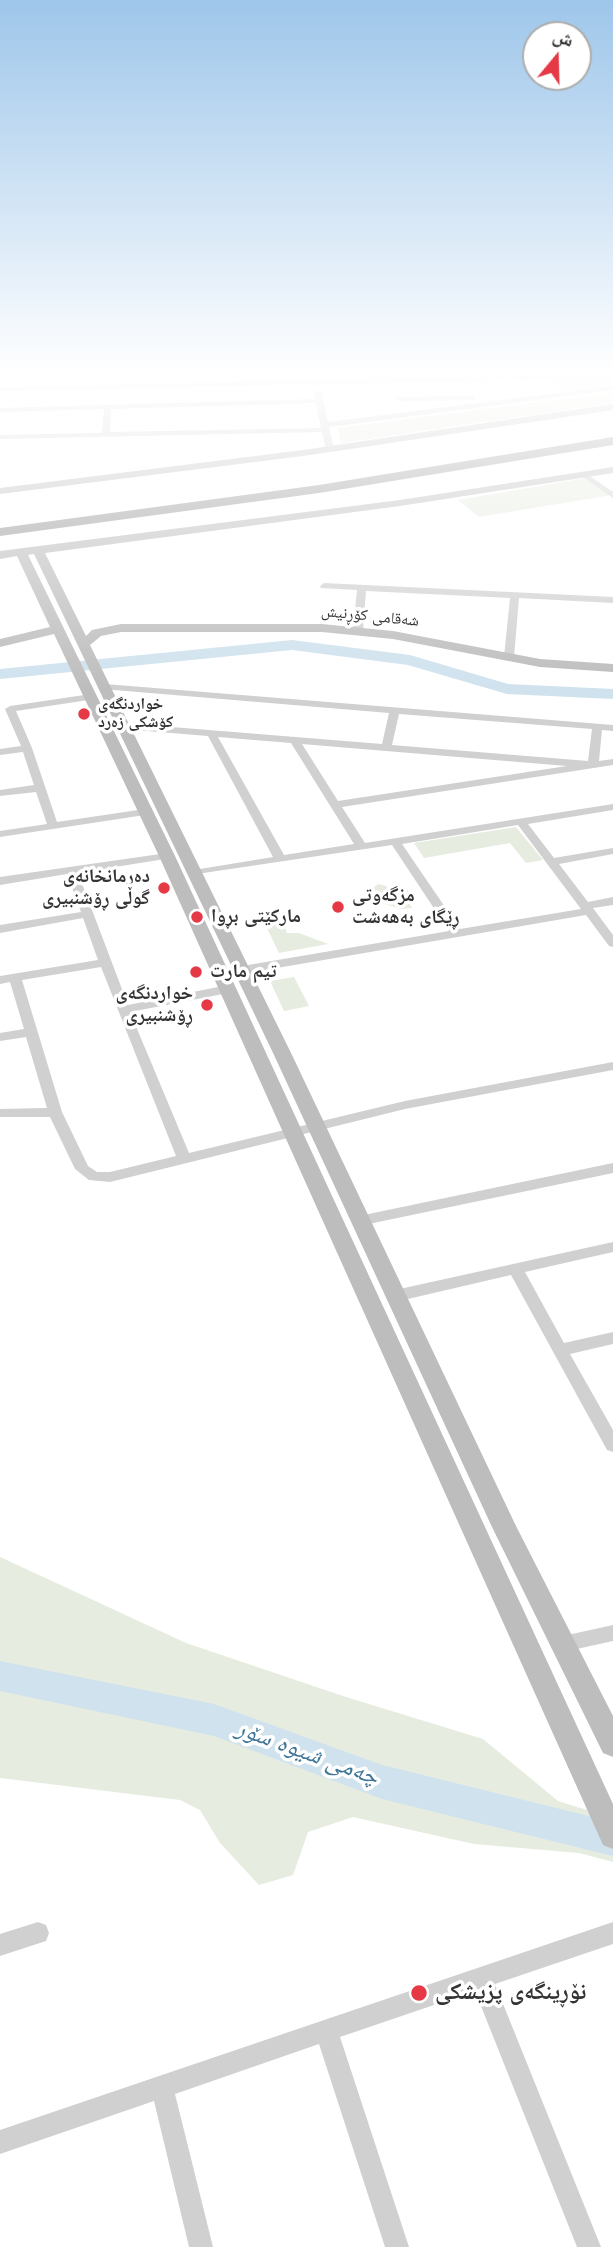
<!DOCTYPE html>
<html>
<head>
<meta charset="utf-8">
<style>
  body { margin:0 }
  #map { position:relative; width:613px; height:2247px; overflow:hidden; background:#fff; font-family:Jost,"Noto Naskh Arabic",sans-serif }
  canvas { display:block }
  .north { position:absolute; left:522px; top:21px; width:70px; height:70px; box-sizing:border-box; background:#fff; border:2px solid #adadad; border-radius:50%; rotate:19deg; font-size:19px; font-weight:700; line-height:28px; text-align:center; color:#333 }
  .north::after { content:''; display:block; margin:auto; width:24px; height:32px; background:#e63946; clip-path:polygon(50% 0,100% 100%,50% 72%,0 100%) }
</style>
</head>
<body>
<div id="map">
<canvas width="613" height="2247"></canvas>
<div class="north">ش</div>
</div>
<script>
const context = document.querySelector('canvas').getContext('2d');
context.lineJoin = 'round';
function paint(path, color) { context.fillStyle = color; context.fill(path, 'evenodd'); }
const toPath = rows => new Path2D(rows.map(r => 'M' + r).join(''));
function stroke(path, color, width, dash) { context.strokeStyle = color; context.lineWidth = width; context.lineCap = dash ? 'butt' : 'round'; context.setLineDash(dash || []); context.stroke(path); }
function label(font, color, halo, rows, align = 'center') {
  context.font = font + ' Jost,"Noto Naskh Arabic",sans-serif'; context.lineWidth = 7; context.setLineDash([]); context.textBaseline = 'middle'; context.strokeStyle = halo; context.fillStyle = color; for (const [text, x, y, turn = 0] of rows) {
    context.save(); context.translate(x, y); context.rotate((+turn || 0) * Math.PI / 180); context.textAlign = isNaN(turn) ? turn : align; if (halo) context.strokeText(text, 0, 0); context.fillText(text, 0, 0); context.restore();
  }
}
const green = toPath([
  [613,379,613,385,567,392,559,390,555,380],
  [613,392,613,403,341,443,338,428],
  [586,478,612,495,479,517,458,500],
  [516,827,543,860,526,863,510,843,424,858,414,843],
  [378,884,386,886,392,893,408,890,416,903,410,904,412,908,401,909,363,897],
  [270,922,285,927,287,933,299,933,328,944,279,953,265,924],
  [294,977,309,1006,284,1011,270,981],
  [0,1557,186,1643,346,1697,483,1739,558,1801,613,1818,613,1862,579,1853,474,1844,353,1817,308,1832,293,1875,259,1885,220,1843,200,1810,180,1800,0,1778]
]);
const river = toPath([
  [292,640,410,655,508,684,613,689,613,699,507,694,408,665,292,650,0,679,0,669,292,640],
  [0,1661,214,1704,382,1765,613,1822,613,1856,382,1799,214,1736,0,1691,0,1661]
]);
const street = toPath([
  [564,375,613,375,613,378,0,391,0,387,564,375],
  [613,386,613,390,329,427,334,449,330,451,326,449,322,432,0,439,0,435,102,433,104,409,0,412,0,408,315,399,313,392,317,390,321,392,328,422,613,386],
  [316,403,321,428,110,432,111,409,316,403],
  [476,396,473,400,399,401,395,399,399,397,476,396],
  [584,472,613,492,613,498,581,476,580,474,584,472],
  [324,583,613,597,613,603,519,598,514,657,509,660,504,657,510,598,366,591,363,631,358,634,353,631,357,590,321,588,320,586,324,583],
  [105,684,613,725,613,731,602,730,599,761,613,759,613,765,342,807,365,843,613,804,613,810,528,824,554,858,613,848,613,854,559,864,588,902,613,897,613,905,593,908,613,935,613,947,609,946,586,915,242,974,238,973,236,970,238,967,242,966,449,931,392,845,190,875,190,871,194,870,273,857,208,736,122,729,117,726,122,723,382,744,389,713,102,689,102,685,105,684],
  [399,714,592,729,588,761,392,745,399,714],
  [218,737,291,743,354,844,284,855,218,737],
  [302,744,386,751,567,766,338,801,302,744],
  [518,825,581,909,460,929,402,844,518,825],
  [91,694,95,695,95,699,16,711,32,748,57,822,145,809,151,812,145,815,0,837,0,831,47,824,36,792,0,796,0,790,34,785,23,752,0,755,0,749,21,746,5,709,10,706,91,694],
  [167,853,173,856,171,858,78,873,128,1005,228,985,234,989,228,993,130,1012,189,1153,405,1101,613,1062,613,1070,405,1109,110,1182,89,1180,75,1169,50,1117,0,1117,0,1109,47,1108,26,1037,0,1041,0,1033,24,1029,10,982,0,984,0,976,98,960,83,918,0,933,0,925,81,912,67,874,0,885,0,877,167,853],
  [101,967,176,1156,110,1172,97,1172,88,1166,62,1112,22,980,101,967],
  [613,1163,613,1173,359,1226,352,1221,359,1216,613,1163],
  [613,1242,613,1252,525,1272,564,1343,613,1332,613,1344,570,1354,613,1430,613,1452,607,1450,511,1275,395,1302,389,1300,387,1296,389,1292,395,1290,613,1242],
  [613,1625,613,1641,563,1652,556,1650,554,1644,556,1638,563,1636,613,1625],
  [38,1922,46,1925,49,1933,46,1941,0,1956,0,1934,38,1922],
  [613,1922,613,1944,495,1984,601,2247,577,2247,475,1991,340,2037,409,2247,385,2247,319,2044,175,2094,213,2247,189,2247,154,2101,0,2154,0,2130,613,1922]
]);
const secondary = toPath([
  [613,404,613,410,303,456,0,494,0,488,303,450,613,404],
  [613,467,613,473,400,506,45,553,86,636,92,630,121,624,322,624,393,631,540,659,613,664,613,672,540,667,393,639,322,632,121,632,101,636,90,645,292,1055,516,1526,613,1716,613,1757,603,1753,492,1527,274,1055,34,554,28,555,175,856,613,1804,613,1849,603,1845,159,856,54,634,0,647,0,639,50,627,17,556,0,559,0,551,400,500,613,467]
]);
const highway = toPath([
  [613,437,613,445,319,493,0,536,0,528,319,485,613,437]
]);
const markers = [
  [84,714,7,"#e63946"],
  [164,888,7,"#e63946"],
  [338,907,7,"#e63946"],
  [197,917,7,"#e63946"],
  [196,972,7,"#e63946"],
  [207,1005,7,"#e63946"],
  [419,1993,9,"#e63946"]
];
const farStreetnames = [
  ["شەقامی کۆڕنیش",370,617,6]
];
const farPoinames = [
  ["خواردنگەی",98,705],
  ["کۆشکی زەرد",98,723]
];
const poiNames = [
  ["دەرمانخانەی",150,877,"right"],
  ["گوڵی ڕۆشنبیری",150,899,"right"],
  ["مزگەوتی",352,896],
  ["ڕێگای بەھەشت",352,918],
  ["مارکێتی بڕوا",211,917],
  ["تیم مارت",210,972],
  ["خواردنگەی",193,994,"right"],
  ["ڕۆشنبیری",193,1016,"right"]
];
const nearPoinames = [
  ["نۆڕینگەی پزیشکی",435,1993]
];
const nearWaternames = [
  ["چەمی شیوە سۆر",307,1754,20]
];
paint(green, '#e6ecdf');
paint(river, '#cfe2ee');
paint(street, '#d0d0d0');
paint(secondary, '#bdbdbd');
paint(highway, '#9a9a9a');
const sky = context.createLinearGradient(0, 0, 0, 690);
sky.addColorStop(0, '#9ec6ea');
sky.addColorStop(0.54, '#fff');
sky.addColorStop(1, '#ffffff00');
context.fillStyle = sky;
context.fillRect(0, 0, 613, 690);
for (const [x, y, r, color] of markers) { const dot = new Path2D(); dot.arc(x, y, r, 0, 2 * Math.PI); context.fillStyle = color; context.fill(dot); stroke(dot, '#fff', 2.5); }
label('16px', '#333', '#fff', farStreetnames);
label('bold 16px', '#333', '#fff', farPoinames, 'left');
label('bold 19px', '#333', '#fff', poiNames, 'left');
label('bold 23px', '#333', '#fff', nearPoinames, 'left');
label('italic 24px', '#3f7597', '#fff', nearWaternames);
</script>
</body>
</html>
